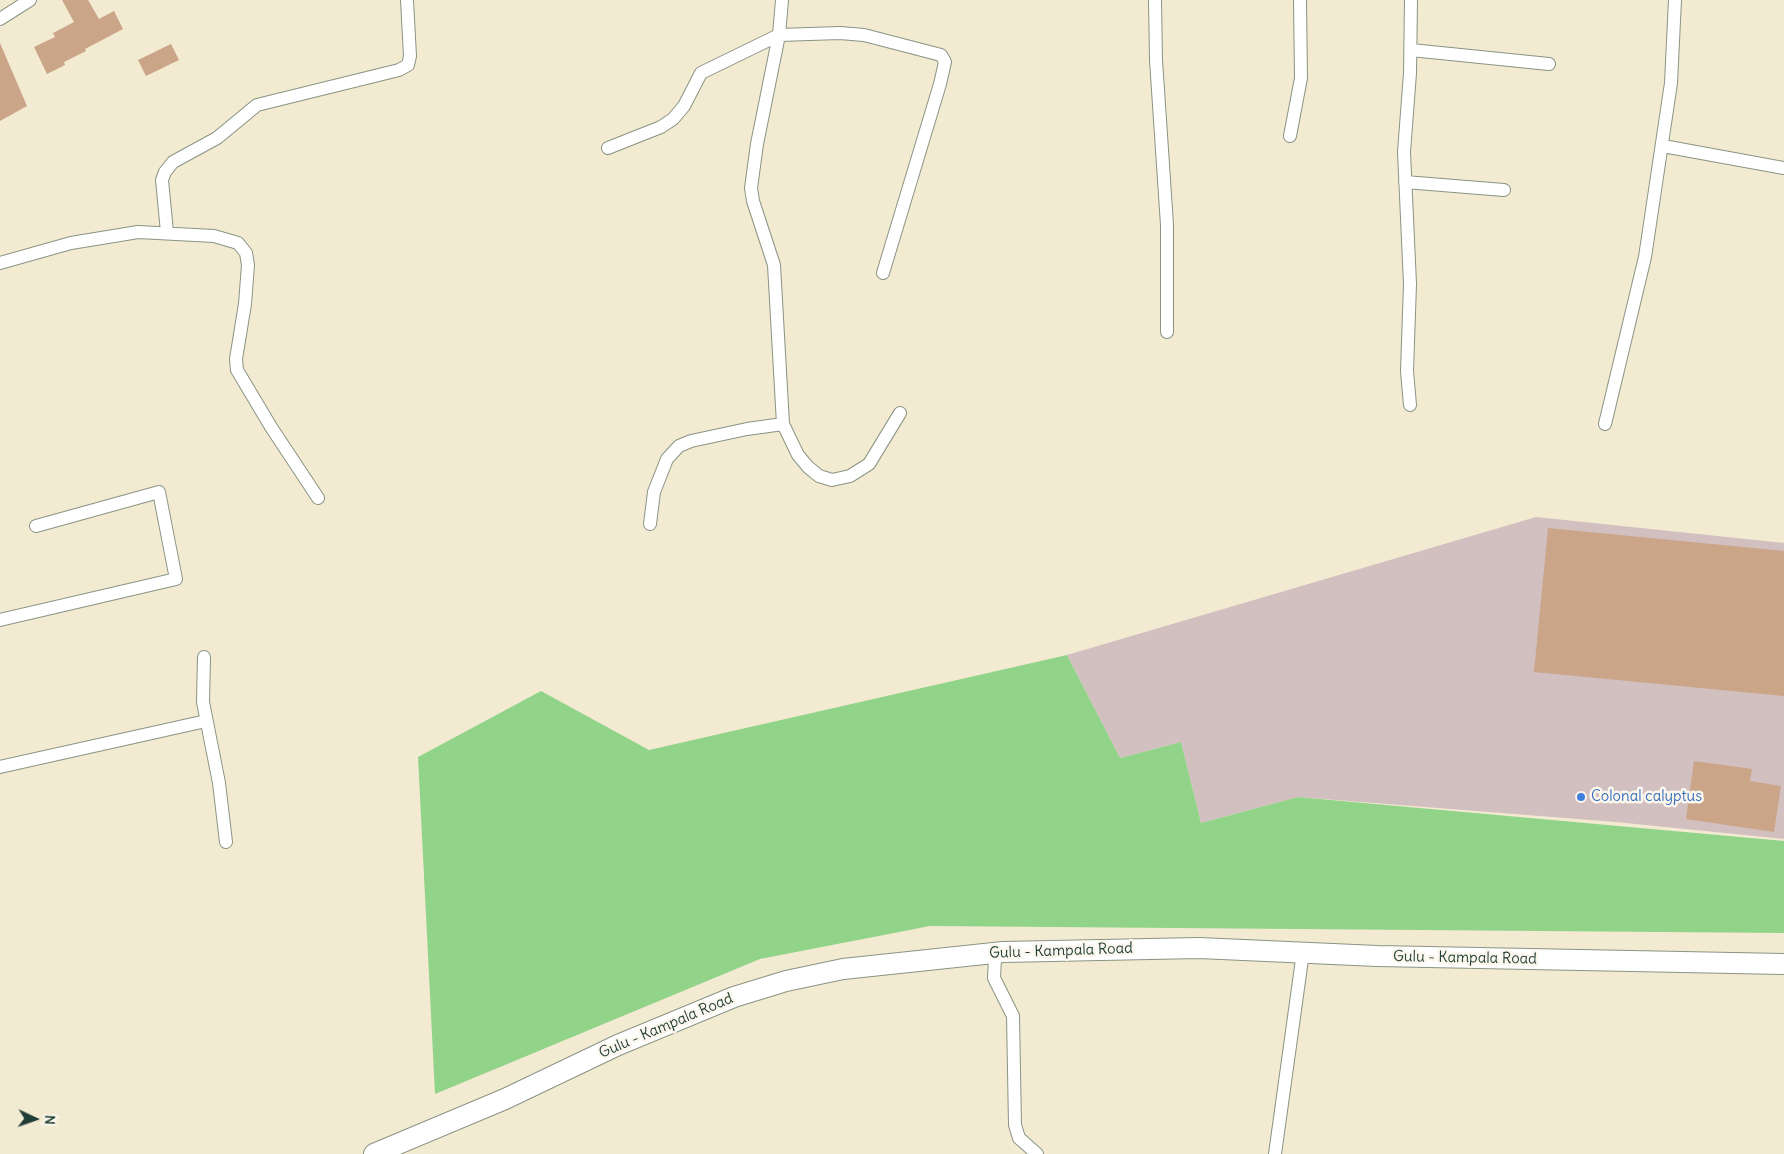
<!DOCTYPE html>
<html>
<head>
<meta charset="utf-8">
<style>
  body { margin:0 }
  #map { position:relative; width:1784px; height:1154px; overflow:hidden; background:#f3ead2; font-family:Delius,sans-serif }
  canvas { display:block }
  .north { position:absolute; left:10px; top:1094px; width:50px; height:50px; -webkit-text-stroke:4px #fbf7ec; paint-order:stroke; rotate:93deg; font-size:14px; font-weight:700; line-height:20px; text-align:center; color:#1f3d34 }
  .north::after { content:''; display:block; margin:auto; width:18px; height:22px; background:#1f3d34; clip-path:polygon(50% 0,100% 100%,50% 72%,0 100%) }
</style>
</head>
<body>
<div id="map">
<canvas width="1784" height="1154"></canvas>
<div class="north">N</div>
</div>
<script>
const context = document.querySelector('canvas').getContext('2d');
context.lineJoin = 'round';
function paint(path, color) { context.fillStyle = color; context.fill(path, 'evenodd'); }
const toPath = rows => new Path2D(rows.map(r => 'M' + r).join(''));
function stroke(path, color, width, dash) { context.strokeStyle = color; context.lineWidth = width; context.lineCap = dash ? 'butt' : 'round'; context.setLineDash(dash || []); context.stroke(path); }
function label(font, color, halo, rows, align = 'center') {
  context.font = font + ' Delius,sans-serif'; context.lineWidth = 5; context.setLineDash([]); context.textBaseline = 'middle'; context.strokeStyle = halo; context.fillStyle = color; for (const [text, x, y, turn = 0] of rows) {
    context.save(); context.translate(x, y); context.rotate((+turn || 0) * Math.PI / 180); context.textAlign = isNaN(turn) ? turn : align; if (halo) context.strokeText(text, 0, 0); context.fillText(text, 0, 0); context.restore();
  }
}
const industrial = toPath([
  [1536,517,1784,543,1784,839,1616,822,1298,797,1201,823,1181,742,1120,758,1067,655]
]);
const green = toPath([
  [1067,655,1120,758,1181,742,1201,823,1298,797,1784,841,1784,933,930,926,760,959,435,1094,418,757,541,691,649,750]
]);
const building = toPath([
  [62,0,88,0,99,19,114,11,123,29,85,49,86,51,64,62,65,65,47,74,34,47,55,37,53,33,74,22],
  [0,43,27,106,0,121],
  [171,44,179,60,146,76,138,60],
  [1548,528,1784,551,1784,696,1534,672],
  [1694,761,1752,769,1750,781,1781,786,1774,832,1686,819]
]);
const minor = toPath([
  [782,0,779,35,757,144,751,188,753,201,774,265,783,424,798,455,808,467,819,476,832,480,850,476,869,464,900,413],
  [1155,0,1156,60,1167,225,1167,332],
  [0,19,30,0],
  [1411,50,1549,64],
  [1290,136,1301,78,1300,0],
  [1663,146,1784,168],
  [608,148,661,127,673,119,684,106,701,73,779,35,840,33,864,35,941,55,945,62,940,84,883,273],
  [1405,182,1504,190],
  [167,232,162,180,165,172,173,162,217,138,257,105,399,70,408,65,410,56,407,0],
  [0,263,71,243,138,232,214,236,238,243,246,253,248,265,245,304,236,359,237,370,271,427,318,498],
  [1410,405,1407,371,1410,284,1404,152,1410,73,1411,0],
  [1605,424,1645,257,1671,83,1675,0],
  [650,524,654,492,667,459,679,446,691,441,747,429,783,424],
  [0,620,176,579,159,492,36,526],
  [204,657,203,702,219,783,226,842],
  [0,767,206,721],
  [1003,952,995,958,994,978,1013,1016,1015,1125,1019,1138,1037,1154],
  [1275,1154,1303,952]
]);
const primary = toPath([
  [374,1154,505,1099,618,1045,734,997,786,981,843,969,1003,952,1199,948,1377,956,1784,964]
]);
const markers = [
  [1581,797,5,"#3f7fe0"]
];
const shopNames = [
  ["Colonal calyptus",1591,797]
];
const streetNames = [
  ["Gulu - Kampala Road",1061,951,-2],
  ["Gulu - Kampala Road",1465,958,1],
  ["Gulu - Kampala Road",666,1026,-23]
];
paint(industrial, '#d2bfc0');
paint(green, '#92d38a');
paint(building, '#cba588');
stroke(minor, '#899483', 14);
stroke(primary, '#899483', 22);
stroke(minor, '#fff', 12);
stroke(primary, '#fff', 20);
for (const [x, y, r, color] of markers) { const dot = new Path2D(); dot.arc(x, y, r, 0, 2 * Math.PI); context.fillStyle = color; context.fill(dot); stroke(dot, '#fbf7ec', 2); }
label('15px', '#366cbe', '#fbf7ec', shopNames, 'left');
label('15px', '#1f3d34', '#fbf7ec', streetNames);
</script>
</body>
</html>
